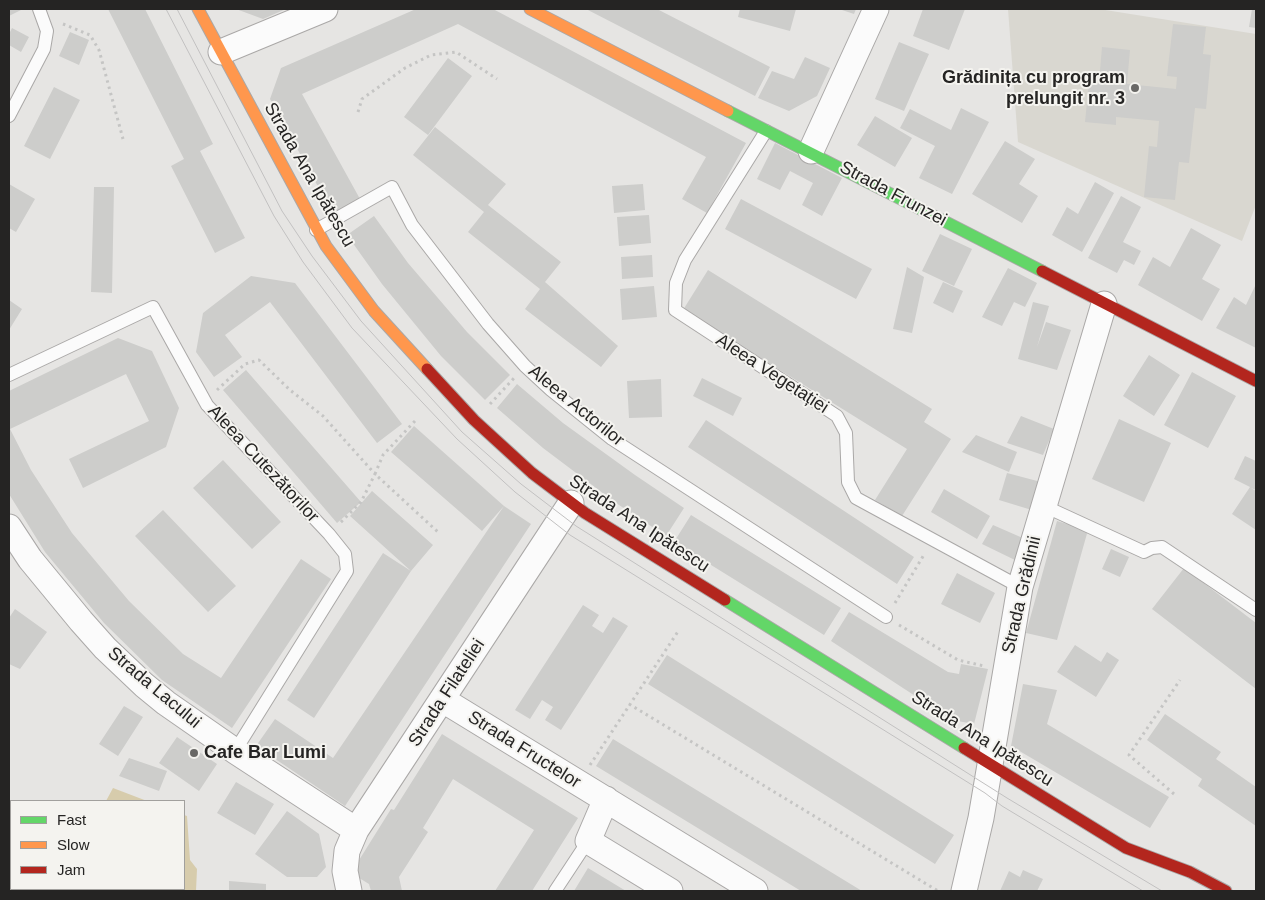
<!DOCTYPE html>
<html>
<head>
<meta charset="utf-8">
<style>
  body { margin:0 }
  #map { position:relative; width:1265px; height:900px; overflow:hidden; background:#e6e5e3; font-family:Arial,sans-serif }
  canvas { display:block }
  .frame { position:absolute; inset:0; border:10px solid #252423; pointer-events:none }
  .legend { position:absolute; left:10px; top:800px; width:175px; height:90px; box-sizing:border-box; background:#f4f3ef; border:1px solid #a1a09d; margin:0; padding:6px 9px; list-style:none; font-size:15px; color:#252423 }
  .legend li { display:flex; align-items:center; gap:10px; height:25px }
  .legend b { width:25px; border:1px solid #a1a09d }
</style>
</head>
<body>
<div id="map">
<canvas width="1265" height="900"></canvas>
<div class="frame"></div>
<ul class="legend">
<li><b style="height:6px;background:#63d668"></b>Fast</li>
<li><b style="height:6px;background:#ff974d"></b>Slow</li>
<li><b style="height:6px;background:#b3261e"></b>Jam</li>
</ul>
</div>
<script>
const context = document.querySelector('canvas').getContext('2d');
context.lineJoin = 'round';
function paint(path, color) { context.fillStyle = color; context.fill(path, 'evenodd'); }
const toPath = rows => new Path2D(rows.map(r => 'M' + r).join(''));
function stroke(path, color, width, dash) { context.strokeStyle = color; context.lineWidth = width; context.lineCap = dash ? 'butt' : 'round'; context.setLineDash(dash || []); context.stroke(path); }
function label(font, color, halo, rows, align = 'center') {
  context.font = font + ' Arial,sans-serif'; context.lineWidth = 4; context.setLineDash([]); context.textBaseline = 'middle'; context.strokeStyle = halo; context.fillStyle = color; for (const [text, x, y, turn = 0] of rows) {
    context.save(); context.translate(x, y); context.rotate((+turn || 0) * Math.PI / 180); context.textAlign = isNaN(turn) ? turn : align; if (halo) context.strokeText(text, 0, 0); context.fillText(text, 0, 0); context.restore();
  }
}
const built = toPath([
  [1008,9,1099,9,1256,34,1256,205,1242,241,1018,142]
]);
const green = toPath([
  [113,788,147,801,106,801],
  [184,815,187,816,190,860,197,869,196,891,58,891,60,889,184,889]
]);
const building = toPath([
  [9,9,23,9,9,16],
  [108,9,145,9,213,144,200,151,245,238,215,253,171,166,184,159],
  [236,9,286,9,263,19],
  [416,9,493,9,746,143,707,213,682,199,706,157,458,24,302,94,360,199,333,214,270,99,281,68],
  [586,9,657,9,770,67,755,96],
  [740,9,796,9,790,31,738,17],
  [839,9,856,9,854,14],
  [923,9,965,9,949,50,913,36],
  [1252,9,1256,9,1256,28,1249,27],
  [1173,24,1206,27,1203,54,1211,55,1206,109,1195,108,1189,163,1179,162,1175,200,1144,197,1149,146,1157,147,1159,121,1116,117,1116,125,1085,122,1089,82,1099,83,1102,47,1130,50,1127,84,1176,89,1177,77,1167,76],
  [12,28,29,37,21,52,9,45,9,34],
  [70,32,89,40,79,65,59,56],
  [899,42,929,54,904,111,875,99],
  [805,57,830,68,817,96,789,111,758,98,772,71,794,79],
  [448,58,472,76,428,135,404,117],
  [54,87,80,100,50,159,24,146],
  [961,108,989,122,952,194,919,178,935,146,900,128,910,109,951,130],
  [875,116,912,138,895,167,857,145],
  [435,127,506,184,488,205,561,262,545,282,618,346,601,367,525,309,540,289,468,232,484,212,413,155],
  [1005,141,1035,159,1019,184,1038,196,1022,223,972,194],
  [775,143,842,178,822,216,802,205,813,183,790,171,780,190,757,179],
  [1095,182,1114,193,1082,252,1052,235,1067,207,1078,214],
  [9,184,35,199,16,232,9,228],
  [643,184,645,210,614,213,612,186],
  [94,187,114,187,112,293,91,292],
  [1121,196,1141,207,1123,242,1141,251,1134,265,1124,260,1117,273,1088,258],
  [741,199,872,269,856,299,725,229],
  [649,215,651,243,619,246,617,217],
  [374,216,408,263,467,332,510,375,485,400,441,356,382,284,347,235],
  [1191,228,1221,245,1202,279,1220,289,1202,321,1138,285,1153,257,1170,267],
  [940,234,972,249,954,286,922,271],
  [652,255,653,277,622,279,621,257],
  [907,267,924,277,912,333,893,329],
  [1008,268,1037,283,1025,307,1014,302,1002,326,982,317],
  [708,270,932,409,924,422,951,439,902,516,875,500,907,449,683,310],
  [251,276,295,283,402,424,377,443,270,302,225,335,242,357,214,377,196,352,203,313],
  [943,282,963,291,953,313,933,303],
  [1256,284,1256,348,1216,328,1234,297,1246,305],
  [654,286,657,317,622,320,620,289],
  [9,300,22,309,9,330],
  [1033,302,1049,306,1037,347,1046,322,1071,330,1057,370,1018,359],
  [118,338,152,351,179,408,166,447,83,488,69,459,149,421,126,374,10,429,31,470,72,533,129,601,183,654,221,678,301,559,331,579,232,728,162,680,104,623,45,552,9,494,9,391],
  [1149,355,1180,375,1154,416,1123,396],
  [246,370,361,502,337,523,223,390],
  [1192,372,1236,396,1208,448,1164,425],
  [702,378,742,398,733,416,693,396],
  [661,379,662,417,629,418,627,381],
  [517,384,563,423,635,475,684,508,666,536,616,503,543,448,497,408],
  [1021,416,1054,429,1043,455,1007,443],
  [1119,419,1171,443,1144,502,1092,479],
  [706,420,914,557,897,584,688,447],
  [414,426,504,506,482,531,391,452],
  [976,435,1017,452,1009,472,962,452],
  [1245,456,1256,461,1256,490,1251,488,1256,491,1256,530,1232,514,1250,487,1234,479],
  [223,460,281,522,252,549,193,488],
  [1007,473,1041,482,1035,511,999,500],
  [944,489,990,516,977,539,931,512],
  [372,491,433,545,411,571,350,516],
  [504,506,531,524,345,806,256,746,275,719,333,758],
  [163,510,236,586,208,612,135,536],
  [691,515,841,608,824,635,674,542],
  [1057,521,1088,530,1057,640,1026,633],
  [993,525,1025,539,1017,561,982,544],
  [1111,549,1129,557,1120,577,1102,569],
  [383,553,411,571,314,718,287,700],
  [1184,568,1256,623,1256,689,1152,609],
  [957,573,995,593,980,623,941,604],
  [583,605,599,615,592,626,603,633,613,617,628,626,561,730,545,720,553,707,542,700,530,719,515,710],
  [15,609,47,632,20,669,9,664,9,618],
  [849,612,948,672,959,674,961,664,988,669,974,724,952,720,831,641],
  [1075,645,1101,662,1107,652,1119,660,1096,697,1057,672],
  [667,655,954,835,935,864,648,684],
  [1023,684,1057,690,1047,724,1169,797,1150,828,1011,746],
  [124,706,143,717,118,756,99,744],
  [1165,714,1221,752,1216,759,1256,787,1256,826,1198,786,1202,779,1147,740],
  [442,734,578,818,532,891,495,891,534,830,453,779,423,828,428,832,399,877,402,891,371,891,369,884,351,873,391,809,394,810],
  [177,737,217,764,199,791,159,763],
  [613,739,862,891,801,891,596,766],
  [129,758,167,771,159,791,119,776],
  [236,782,274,804,255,835,217,813],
  [287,811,319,834,326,867,317,877,287,877,255,854],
  [588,868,626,891,574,891],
  [1023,870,1043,879,1037,891,1000,891,1009,871,1020,877],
  [229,881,266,884,266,891,229,891]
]);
const path = toPath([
  [63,24,90,35,99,50,123,139],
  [358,112,362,99,405,68,431,55,456,52,497,79],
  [217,390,245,364,259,360,290,390,323,416,375,474,361,502,340,523],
  [490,404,515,377],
  [415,421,383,455,375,474,439,533],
  [895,603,925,553],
  [899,625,958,660,984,666],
  [629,704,938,891],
  [590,765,679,630],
  [1174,794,1129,755,1180,680],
  [173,889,173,891]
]);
const lane = toPath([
  [9,116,44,49,47,31,39,9],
  [766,131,685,260,676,283,675,310,837,416,846,433,848,482,856,498,1020,587],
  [316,230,392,187,412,225,488,324,525,366,551,390,612,439,886,617],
  [9,375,153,307,207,405,329,534,345,554,347,571,235,751],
  [1044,506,1144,552,1152,548,1162,547,1256,610],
  [555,891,588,841]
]);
const street = toPath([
  [221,52,325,9],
  [811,151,876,9],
  [9,527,30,559,81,621,105,648,144,685,166,703,235,751,356,830],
  [443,700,755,891],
  [606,799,588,841,670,891],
  [349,891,345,871,347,851,356,830,571,503],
  [964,891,981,818,1020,587,1104,304]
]);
const fast = toPath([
  [728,111,1042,271],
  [725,600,964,748]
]);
const slow = toPath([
  [198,9,326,246,374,311,427,369],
  [530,9,728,111]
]);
const jam = toPath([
  [1042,271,1256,381],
  [427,369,474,420,532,473,585,513,725,600],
  [964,748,1126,848,1190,872,1226,891]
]);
const tram = toPath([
  [166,9,274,216,303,262,352,328,457,439,515,492,570,535,985,793,1002,806,1143,891],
  [177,9,282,211,312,256,361,321,462,432,521,484,576,526,1007,798,1162,891]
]);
const markers = [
  [1135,88,5,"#696866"],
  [194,753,5,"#696866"]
];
const poiNames = [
  ["Grădinița cu program",1125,78],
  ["prelungit nr. 3",1125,99],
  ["Cafe Bar Lumi",204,753,"left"]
];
const streetNames = [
  ["Strada Ana Ipătescu",309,175,60],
  ["Strada Frunzei",893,194,28],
  ["Aleea Vegetației",772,374,33],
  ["Aleea Actorilor",576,406,39],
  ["Aleea Cutezătorilor",263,464,47],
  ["Strada Ana Ipătescu",639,524,33],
  ["Strada Grădinii",1022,595,-77],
  ["Strada Lacului",154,688,40],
  ["Strada Filateliei",447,693,-57],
  ["Strada Ana Ipătescu",982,739,32],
  ["Strada Fructelor",524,750,32]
];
paint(built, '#d9d7d0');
paint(green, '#d7ccac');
paint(building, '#cdcdcb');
stroke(lane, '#aaa8a7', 14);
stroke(street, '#aaa8a7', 27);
stroke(fast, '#aaa8a7', 13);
stroke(slow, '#aaa8a7', 13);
stroke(jam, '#aaa8a7', 13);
stroke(path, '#c5c5c4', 3, [2.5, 4]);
stroke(lane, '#fbfbfb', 12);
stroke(street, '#fbfbfb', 25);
stroke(fast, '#63d668', 11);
stroke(slow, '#ff974d', 11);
stroke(jam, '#b3261e', 11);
stroke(tram, '#c2c1c1', 1);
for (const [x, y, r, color] of markers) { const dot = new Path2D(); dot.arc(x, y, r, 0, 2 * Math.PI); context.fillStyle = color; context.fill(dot); stroke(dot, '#f4f3ef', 2); }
label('bold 18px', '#252423', '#f4f3ef', poiNames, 'right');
label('18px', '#252423', '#f4f3ef', streetNames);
</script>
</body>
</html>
